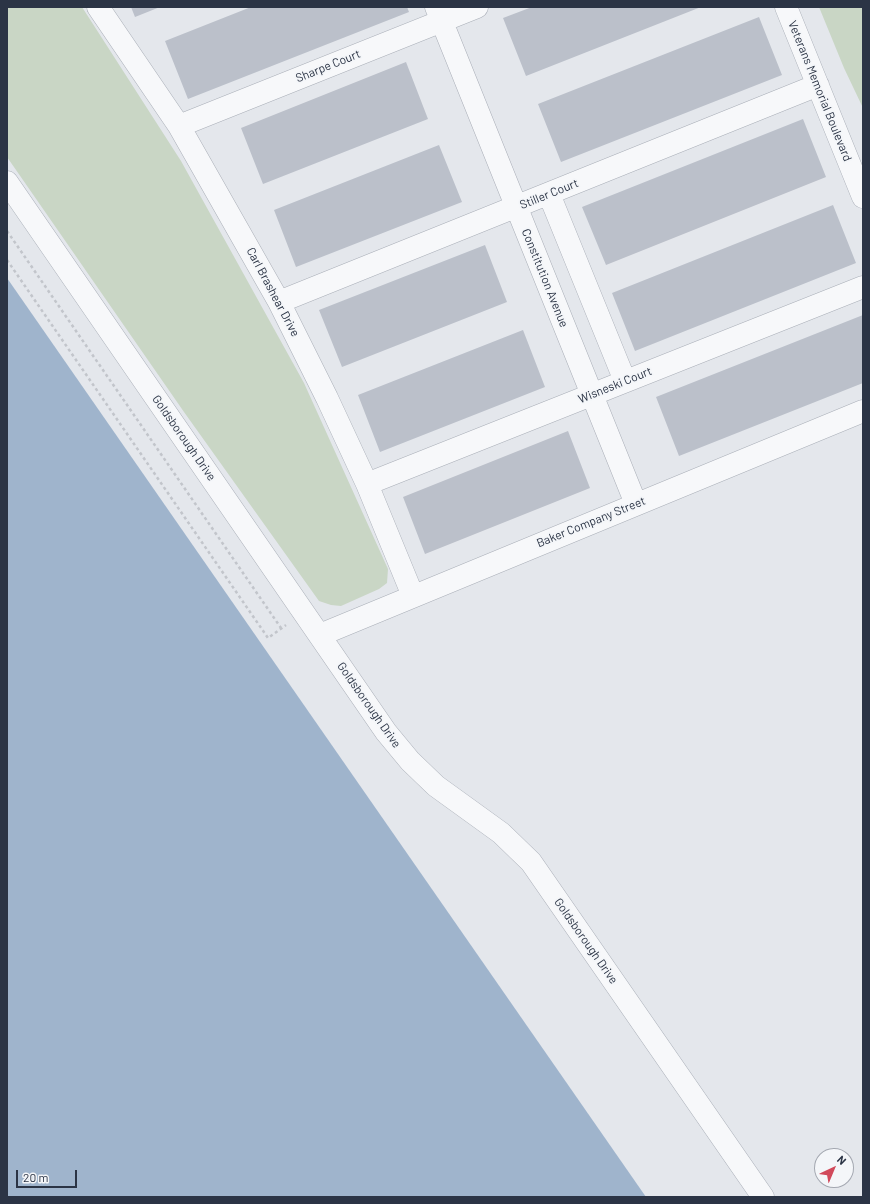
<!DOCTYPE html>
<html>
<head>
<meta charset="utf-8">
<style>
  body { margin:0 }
  #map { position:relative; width:870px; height:1204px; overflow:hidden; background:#e4e7ec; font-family:Barlow,sans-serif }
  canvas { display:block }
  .frame { position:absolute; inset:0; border:8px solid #2b3445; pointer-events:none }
  .north { position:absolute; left:814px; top:1148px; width:40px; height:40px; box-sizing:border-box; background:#f4f6f9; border:1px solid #a4a8b1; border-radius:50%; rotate:44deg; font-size:11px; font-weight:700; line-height:16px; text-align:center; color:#2b3445 }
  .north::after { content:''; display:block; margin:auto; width:14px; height:18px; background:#d1495b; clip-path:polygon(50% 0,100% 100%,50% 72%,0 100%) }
  .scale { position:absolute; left:16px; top:1170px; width:61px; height:18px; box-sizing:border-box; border:2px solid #2b3445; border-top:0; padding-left:5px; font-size:12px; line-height:14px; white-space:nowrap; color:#2b3445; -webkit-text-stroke:3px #f4f6f9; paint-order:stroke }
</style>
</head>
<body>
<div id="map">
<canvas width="870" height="1204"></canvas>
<div class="frame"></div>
<div class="north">N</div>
<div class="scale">20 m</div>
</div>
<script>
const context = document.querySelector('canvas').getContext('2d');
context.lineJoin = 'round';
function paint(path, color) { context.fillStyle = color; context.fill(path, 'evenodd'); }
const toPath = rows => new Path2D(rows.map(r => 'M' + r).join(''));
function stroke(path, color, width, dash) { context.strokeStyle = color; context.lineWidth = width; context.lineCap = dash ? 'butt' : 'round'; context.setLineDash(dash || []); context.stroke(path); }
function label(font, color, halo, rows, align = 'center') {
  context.font = font + ' Barlow,sans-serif'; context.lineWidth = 3.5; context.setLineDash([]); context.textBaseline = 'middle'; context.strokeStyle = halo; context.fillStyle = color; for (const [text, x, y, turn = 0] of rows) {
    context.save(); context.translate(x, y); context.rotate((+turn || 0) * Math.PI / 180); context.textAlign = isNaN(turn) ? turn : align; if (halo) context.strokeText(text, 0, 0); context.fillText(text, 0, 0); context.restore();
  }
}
const green = toPath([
  [7,7,82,7,181,161,304,383,388,569,387,583,379,589,341,606,331,605,319,601,184,412,7,157],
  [819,7,863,7,863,108,844,68]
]);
const water = toPath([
  [7,278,646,1197,7,1197]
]);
const building = toPath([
  [131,7,160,7,135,17],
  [251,7,407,7,409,12,188,99,165,41],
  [532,7,701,7,526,76,503,18],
  [759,17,782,75,561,162,538,104],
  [406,62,428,119,263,184,241,128],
  [803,119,826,177,606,265,582,207],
  [439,145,462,202,296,267,274,210],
  [833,205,856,263,635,351,612,293],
  [485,245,507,302,342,367,319,310],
  [863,315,863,383,679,456,656,397],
  [523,330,545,387,380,452,358,395],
  [568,431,590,488,425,554,403,497]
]);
const path = toPath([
  [7,231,281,628],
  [7,260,268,638,286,625]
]);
const minor = toPath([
  [98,7,179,126,279,302,327,398,367,484,413,596],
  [436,7,636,504],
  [786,7,863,197],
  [179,126,477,7],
  [7,182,386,732,410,761,436,786,501,833,531,862,763,1197],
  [549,194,625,381],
  [279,302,818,85],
  [367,484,863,287],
  [320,635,863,411]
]);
const streetNames = [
  ["Sharpe Court",328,66,-22],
  ["Veterans Memorial Boulevard",820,91,68],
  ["Stiller Court",549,194,-22],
  ["Constitution Avenue",545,278,68],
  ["Carl Brashear Drive",273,292,62],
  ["Wisneski Court",615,385,-22],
  ["Goldsborough Drive",184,438,55],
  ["Baker Company Street",591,522,-22],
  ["Goldsborough Drive",369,705,55],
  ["Goldsborough Drive",586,941,55]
];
paint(green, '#c9d6c5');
paint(water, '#9fb4cc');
paint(building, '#bbc0ca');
stroke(minor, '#a9aeb7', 23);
stroke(path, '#c2c5cb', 2.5, [3, 3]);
stroke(minor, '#f7f8fa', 22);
label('12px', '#2b3445', '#f4f6f9', streetNames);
</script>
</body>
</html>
